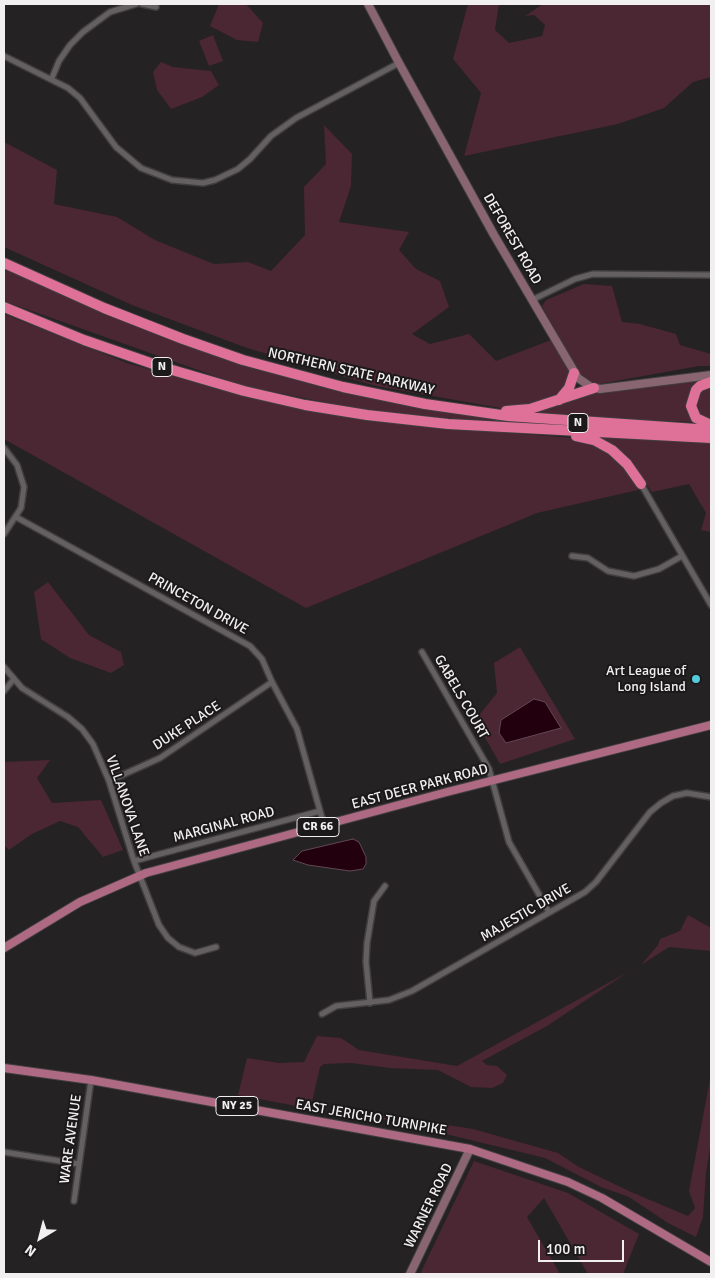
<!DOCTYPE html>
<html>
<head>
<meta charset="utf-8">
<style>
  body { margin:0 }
  #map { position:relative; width:715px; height:1278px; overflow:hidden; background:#252223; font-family:Signika,sans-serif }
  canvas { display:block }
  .frame { position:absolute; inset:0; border:5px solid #f1efef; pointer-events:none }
  .north { position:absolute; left:15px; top:1213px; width:50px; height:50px; -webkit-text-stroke:4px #1c191a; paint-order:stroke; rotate:217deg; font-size:14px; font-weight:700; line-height:20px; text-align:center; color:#f1efef }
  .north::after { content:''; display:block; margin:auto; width:18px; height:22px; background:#f1efef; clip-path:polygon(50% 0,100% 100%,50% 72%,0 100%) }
  .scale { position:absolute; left:538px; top:1240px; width:86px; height:22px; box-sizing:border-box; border:2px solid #f1efef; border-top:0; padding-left:6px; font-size:15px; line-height:18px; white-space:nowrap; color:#f1efef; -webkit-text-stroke:4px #1c191a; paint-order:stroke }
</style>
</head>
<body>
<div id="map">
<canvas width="715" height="1278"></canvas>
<div class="frame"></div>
<div class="north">N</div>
<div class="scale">100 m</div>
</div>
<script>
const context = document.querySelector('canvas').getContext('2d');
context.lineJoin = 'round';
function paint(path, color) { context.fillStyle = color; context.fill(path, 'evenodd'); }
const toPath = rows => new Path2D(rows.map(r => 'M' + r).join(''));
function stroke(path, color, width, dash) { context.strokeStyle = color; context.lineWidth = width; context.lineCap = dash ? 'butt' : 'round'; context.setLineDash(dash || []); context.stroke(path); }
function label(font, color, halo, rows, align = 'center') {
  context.font = font + ' Signika,sans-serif'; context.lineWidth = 4; context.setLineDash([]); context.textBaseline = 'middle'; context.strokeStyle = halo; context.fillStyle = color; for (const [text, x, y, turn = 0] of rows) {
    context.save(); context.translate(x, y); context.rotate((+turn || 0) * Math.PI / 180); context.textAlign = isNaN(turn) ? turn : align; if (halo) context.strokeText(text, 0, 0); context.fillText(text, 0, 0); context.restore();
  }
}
const green = toPath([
  [219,4,246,4,263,23,258,42,237,40,210,26],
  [468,4,499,4,495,30,509,43,542,36,545,25,534,15,525,16,543,4,711,4,711,77,693,82,664,108,618,124,464,156,481,93,453,59],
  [213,35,223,61,209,66,199,41],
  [161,62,173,67,211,71,219,85,202,97,171,109,157,90,153,72],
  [324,125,352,154,351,186,339,222,409,232,399,250,416,269,440,281,449,307,412,334,430,344,469,334,496,361,551,340,570,373,569,383,557,396,525,406,506,409,376,386,247,348,132,305,4,247,4,142,57,170,54,204,117,217,155,240,214,264,248,262,271,271,305,235,304,187,326,164],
  [4,266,175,340,427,409,504,421,457,419,358,409,240,385,4,301],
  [584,284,612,286,622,322,640,324,676,334,680,345,711,354,711,366,699,366,599,384,589,381,578,371,542,306,546,300],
  [4,314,127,363,245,397,408,425,586,439,609,450,624,466,638,490,537,513,306,608,4,439],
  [700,379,693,388,695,422,578,418,529,413,530,411,605,390],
  [711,383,711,422,703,419,695,409,698,391],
  [599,436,711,440,711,532,701,530,706,513,689,484,652,492,624,454],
  [48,582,89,635,121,652,124,665,111,673,70,658,41,639,34,592],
  [520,647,575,739,500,764,475,720,497,693,494,663],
  [50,760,37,778,52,803,101,800,123,850,103,857,78,827,60,821,32,834,9,850,4,845,4,762],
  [688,915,711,928,711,951,669,947,641,965,658,945,660,939,680,931],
  [628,972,547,1026,482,1061,487,1065,497,1066,507,1075,503,1083,492,1088,471,1087,438,1070,390,1068,351,1063,324,1064,320,1067,312,1102,296,1106,238,1095,247,1058,279,1063,304,1062,317,1036,341,1038,359,1050,457,1066],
  [711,1074,711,1142,706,1173,703,1217,696,1237,668,1223,629,1197,601,1187,545,1158,375,1117,367,1115,366,1112,473,1129,558,1153,579,1167,631,1192,688,1216,695,1208,689,1191],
  [474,1161,568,1193,639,1234,623,1274,588,1274,544,1198,527,1217,560,1274,420,1274]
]);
const water = toPath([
  [534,699,545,702,561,728,506,743,499,733,501,720,534,699],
  [353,839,359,842,366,857,366,864,363,869,350,871,308,865,293,860,302,851,353,839]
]);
const street = toPath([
  [142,4,156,7],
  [4,56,68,88,80,98,116,147,141,168,172,180,203,183,215,180,238,169,250,159,271,136,296,118,399,63],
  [52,78,59,61,70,45,83,32,110,12,136,4],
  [532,300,575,279,593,274,711,275],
  [4,448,17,465,24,487,21,508,4,534],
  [641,484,711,605],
  [16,517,250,646,262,659,272,682,297,729,324,825],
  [572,556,588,558,608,571,634,576,659,569,682,556],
  [422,652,489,769,509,842,549,912],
  [4,667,22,688,68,717,82,729,93,744,109,781,134,861,159,925,168,938,179,947,195,953,216,947],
  [4,691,13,680],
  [109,781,160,758,272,682],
  [134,861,320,811],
  [370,1003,366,962,367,943,374,901,385,886],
  [322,1014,336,1006,389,1000,412,991,585,892,596,882,650,812,661,803,673,796,687,793,711,797],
  [4,1152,79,1164],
  [74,1201,91,1080]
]);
const secondary = toPath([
  [368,4,399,63,494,235,578,378,591,387,600,389,711,375],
  [410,1274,470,1149]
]);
const primary = toPath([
  [4,948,80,902,146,873,447,792,711,725],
  [4,1068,91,1080,470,1149,568,1182,602,1198,711,1262]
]);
const highway = toPath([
  [4,263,104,308,183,339,243,360,343,387,425,404,508,416,711,430],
  [4,307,84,340,162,367,244,391,305,405,367,415,448,424,711,438],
  [711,382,700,386,696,390,691,406,696,418,711,425],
  [559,400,569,388,574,373],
  [506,411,530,409,594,388],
  [576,436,594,440,612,450,627,464,641,484]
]);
const markers = [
  [696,679,5,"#53cbdc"]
];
const shields = [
  [162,367,20],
  [578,423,20],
  [318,827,42],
  [237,1106,42]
];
const shieldNames = [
  ["N",162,367],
  ["N",578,423],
  ["CR 66",318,827],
  ["NY 25",237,1106]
];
const streetNames = [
  ["DEFOREST ROAD",512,239,60],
  ["NORTHERN STATE PARKWAY",351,372,13],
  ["PRINCETON DRIVE",198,604,29],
  ["GABELS COURT",461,697,60],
  ["DUKE PLACE",187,726,-33],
  ["EAST DEER PARK ROAD",420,787,-15],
  ["VILLANOVA LANE",127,806,71],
  ["MARGINAL ROAD",224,825,-15],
  ["MAJESTIC DRIVE",526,913,-30],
  ["EAST JERICHO TURNPIKE",371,1118,10],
  ["WARE AVENUE",71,1139,-82],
  ["WARNER ROAD",429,1206,-64]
];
const poiNames = [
  ["Art League of",686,671],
  ["Long Island",686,687]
];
paint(green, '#4b2633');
paint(water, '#23000e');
stroke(water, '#614852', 1);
stroke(street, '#403e3e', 8);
stroke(secondary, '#403e3e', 10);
stroke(primary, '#403e3e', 10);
stroke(highway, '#403e3e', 12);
stroke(street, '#646061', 5);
stroke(secondary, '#896572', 8);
stroke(primary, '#ae6a83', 8);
stroke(highway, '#df7199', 10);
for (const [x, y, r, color] of markers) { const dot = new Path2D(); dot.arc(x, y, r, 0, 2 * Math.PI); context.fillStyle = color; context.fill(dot); stroke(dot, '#1c191a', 2); }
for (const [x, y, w] of shields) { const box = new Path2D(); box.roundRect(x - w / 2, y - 9.5, w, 19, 4); context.fillStyle = '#1c191a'; context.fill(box); stroke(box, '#f1efef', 1); }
label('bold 12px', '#f1efef', null, shieldNames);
label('14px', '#f1efef', '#1c191a', streetNames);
label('14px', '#f1efef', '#1c191a', poiNames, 'right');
</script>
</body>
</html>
